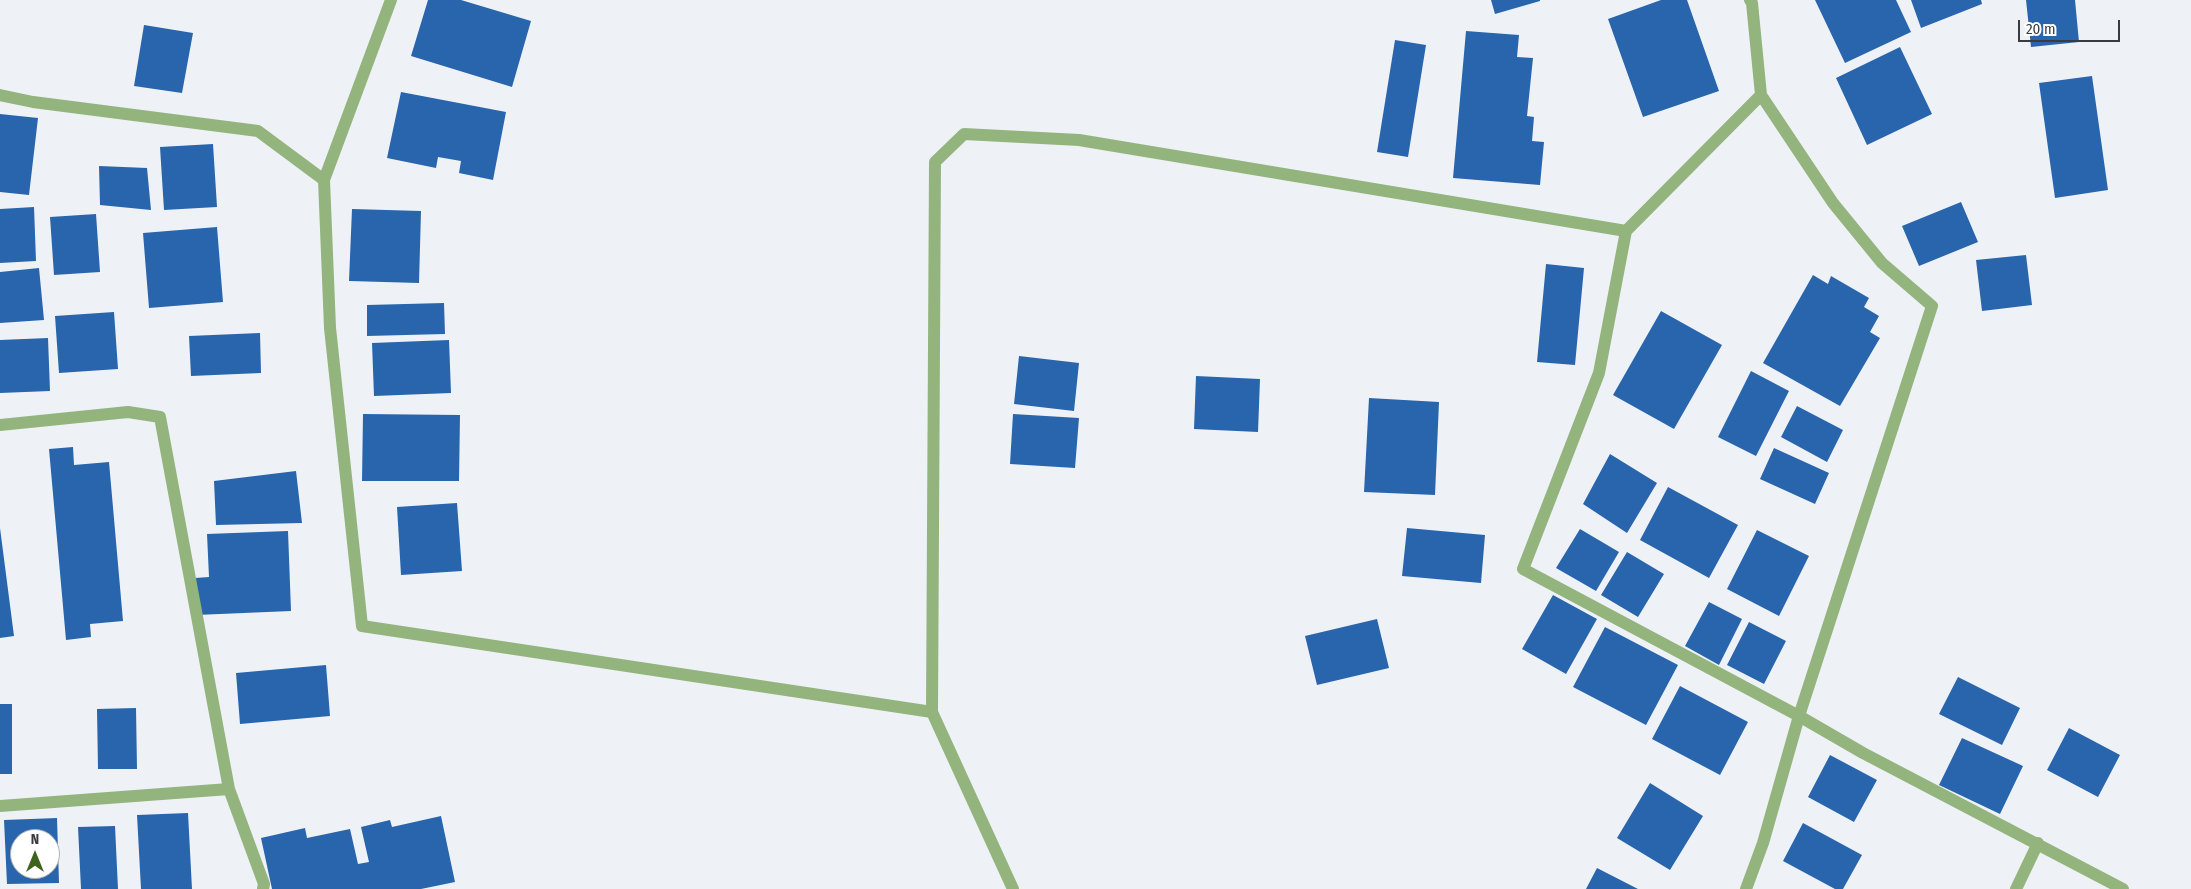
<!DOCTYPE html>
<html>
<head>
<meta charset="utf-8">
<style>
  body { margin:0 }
  #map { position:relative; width:2191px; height:889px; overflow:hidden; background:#eef2f7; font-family:"Fira Sans Condensed",sans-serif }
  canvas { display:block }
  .north { position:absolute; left:10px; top:829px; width:50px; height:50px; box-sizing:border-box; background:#fff; border:1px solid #b0b1b1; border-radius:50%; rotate:0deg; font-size:14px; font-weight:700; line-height:20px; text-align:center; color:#393b3d }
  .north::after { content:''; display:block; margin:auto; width:18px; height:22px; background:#3e631d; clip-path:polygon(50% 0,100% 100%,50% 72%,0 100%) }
  .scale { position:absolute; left:2018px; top:20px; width:102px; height:22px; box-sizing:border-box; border:2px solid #393b3d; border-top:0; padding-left:6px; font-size:15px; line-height:18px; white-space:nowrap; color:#393b3d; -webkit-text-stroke:4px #fff; paint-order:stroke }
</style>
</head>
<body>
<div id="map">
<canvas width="2191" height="889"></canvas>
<div class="north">N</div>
<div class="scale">20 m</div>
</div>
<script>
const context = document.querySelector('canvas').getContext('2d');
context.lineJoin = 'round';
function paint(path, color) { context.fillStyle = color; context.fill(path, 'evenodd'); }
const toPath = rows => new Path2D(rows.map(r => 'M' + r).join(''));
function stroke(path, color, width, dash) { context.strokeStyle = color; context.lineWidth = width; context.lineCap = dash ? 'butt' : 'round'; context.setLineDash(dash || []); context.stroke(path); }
const building = toPath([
  [428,0,461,0,531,21,512,87,411,56],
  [1491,0,1540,0,1540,1,1495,14],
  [1661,0,1687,0,1719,91,1643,117,1608,19],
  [1815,0,1896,0,1911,32,1845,63],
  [1911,0,1981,0,1982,4,1921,28],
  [2026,0,2075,0,2079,42,2031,47],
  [144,25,193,33,182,93,134,86],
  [1466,31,1519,35,1517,57,1533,58,1527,116,1534,117,1532,141,1544,142,1540,185,1453,178],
  [1395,40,1426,45,1408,157,1377,152],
  [1900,47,1932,114,1867,145,1836,78],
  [2092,76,2108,190,2055,198,2039,83],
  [401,92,506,112,493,180,459,173,461,161,438,157,436,168,387,158],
  [0,114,38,118,29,195,0,192],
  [213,144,217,207,164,210,160,147],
  [99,166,147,168,151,210,100,205],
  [1961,202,1978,242,1919,266,1902,226],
  [34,207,36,261,0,263,0,209],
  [352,209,421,211,419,283,349,281],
  [96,214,100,272,54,275,50,217],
  [217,227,223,302,149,308,143,233],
  [2026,255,2032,305,1982,311,1976,260],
  [1546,264,1584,268,1575,365,1537,362],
  [39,268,44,320,0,323,0,272],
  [1813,275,1828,284,1831,276,1869,298,1864,307,1879,316,1870,332,1880,338,1840,406,1763,363],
  [444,303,445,334,367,336,367,305],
  [1661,311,1722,345,1674,429,1613,395],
  [114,312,118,369,59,373,55,316],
  [260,333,261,373,191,376,189,336],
  [48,338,50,391,0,393,0,340],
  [449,340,451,393,374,396,372,343],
  [1019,356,1079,363,1074,411,1014,404],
  [1751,371,1789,391,1756,456,1718,437],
  [1196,376,1260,379,1258,432,1194,429],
  [1369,398,1439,402,1435,495,1364,492],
  [1797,406,1843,430,1827,462,1781,437],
  [363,414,460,415,459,481,362,481],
  [1013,414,1079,418,1075,468,1010,464],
  [73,447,74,465,109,462,123,621,90,624,91,637,66,640,49,449],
  [1774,448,1829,473,1815,504,1760,479],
  [1610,454,1657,483,1627,533,1583,504],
  [296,471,302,523,216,525,214,481],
  [1668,487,1738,525,1709,578,1640,540],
  [457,503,462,571,401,575,397,507],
  [0,528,14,636,0,638],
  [1407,528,1485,535,1481,583,1402,576],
  [1580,529,1619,552,1596,591,1556,568],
  [1757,530,1809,556,1779,616,1727,589],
  [288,531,291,611,196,615,195,578,209,577,207,534],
  [1627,552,1664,574,1638,617,1601,595],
  [1553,595,1597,619,1566,674,1522,649],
  [1709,602,1742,619,1719,665,1685,646],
  [1377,619,1389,668,1317,685,1305,636],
  [1749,622,1786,641,1764,684,1727,665],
  [1605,627,1678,665,1646,725,1573,687],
  [326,665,330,716,240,724,236,673],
  [1958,677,2020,708,2002,745,1939,714],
  [1680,686,1748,722,1720,775,1652,739],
  [0,704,12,704,12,774,0,774],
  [136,708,137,769,98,769,97,709],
  [2069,728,2120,755,2098,797,2047,770],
  [1962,738,2023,766,2000,814,1939,785],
  [1830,755,1877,780,1854,822,1808,797],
  [1650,783,1703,816,1670,870,1617,838],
  [188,813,192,889,141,889,137,815],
  [441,816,455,882,421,889,272,889,261,838,305,828,307,838,350,829,358,864,369,862,361,827,390,820,392,827],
  [57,818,59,883,7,884,4,820],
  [20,839,50,839,50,869,20,869],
  [1803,823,1862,855,1843,889,1835,889,1783,861],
  [115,826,118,889,81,889,78,827],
  [1597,868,1638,889,1586,889]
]);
const minor = toPath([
  [391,0,324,180,330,328,362,626,932,712],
  [0,95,33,102,258,131,324,180],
  [1761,95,1626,231,1599,373,1523,569,1799,716,1863,753,2123,889],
  [0,425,128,412,160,417,229,789,264,884,263,889],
  [0,806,229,789],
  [1013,889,932,712,935,162,964,134,1079,140,1626,231],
  [1746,889,1763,843,1799,716,1932,306,1882,263,1833,203,1761,95,1752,3,1750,0],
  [2016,889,2038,843]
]);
paint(building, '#2865ac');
stroke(minor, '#93b47d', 12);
</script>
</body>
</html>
